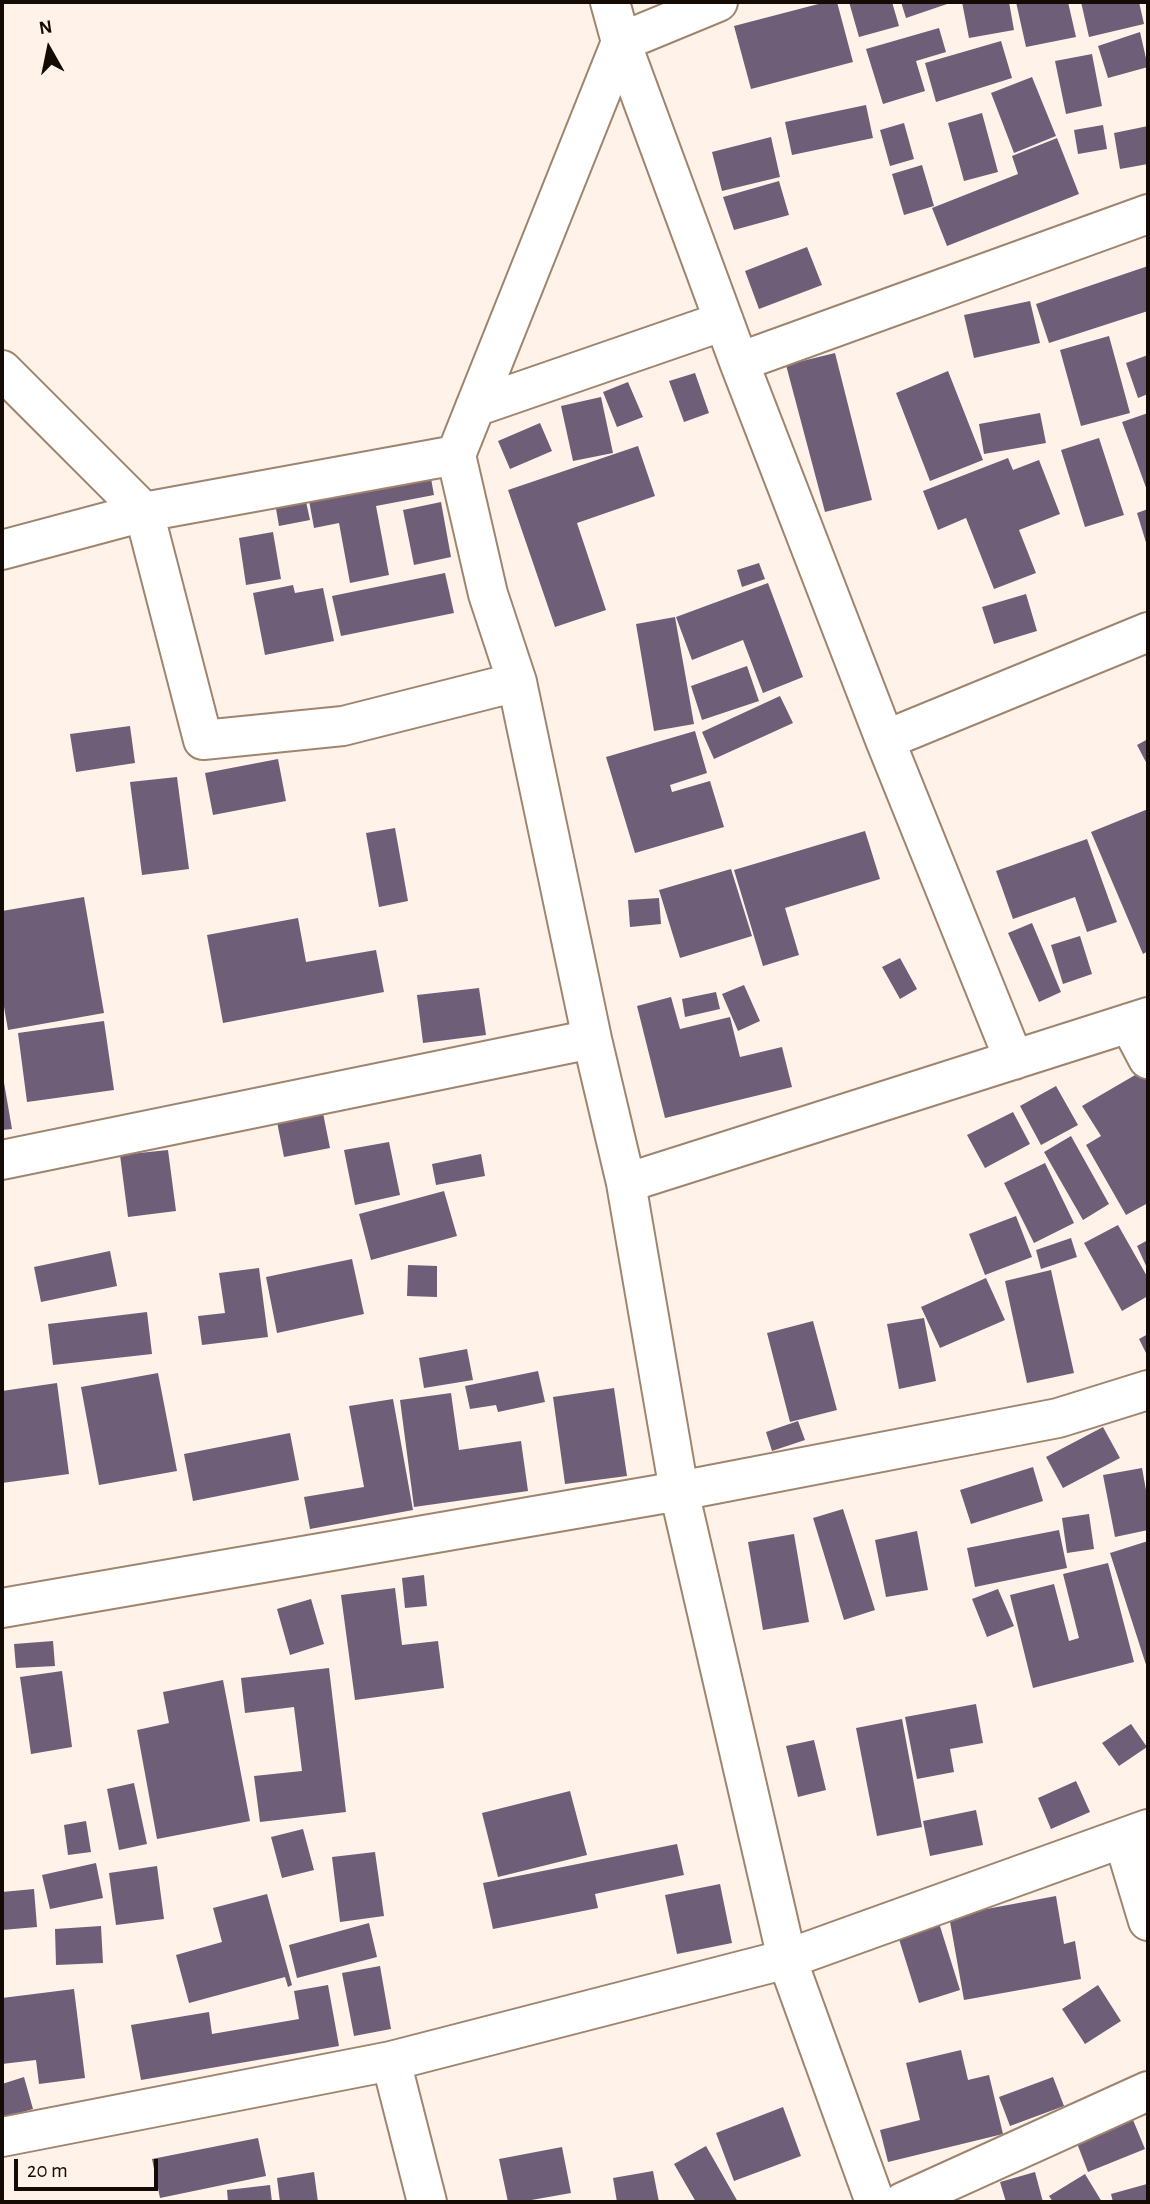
<!DOCTYPE html>
<html>
<head>
<meta charset="utf-8">
<style>
  body { margin:0 }
  #map { position:relative; width:1150px; height:2204px; overflow:hidden; background:#fff3e9; font-family:"Alegreya Sans",sans-serif }
  canvas { display:block }
  .frame { position:absolute; inset:0; border:4px solid #140b04; pointer-events:none }
  .north { position:absolute; left:14px; top:14px; width:70px; height:70px; -webkit-text-stroke:5px #fff3e9; paint-order:stroke; rotate:351deg; font-size:19px; font-weight:700; line-height:28px; text-align:center; color:#140b04 }
  .north::after { content:''; display:block; margin:auto; width:24px; height:32px; background:#140b04; clip-path:polygon(50% 0,100% 100%,50% 72%,0 100%) }
  .scale { position:absolute; left:14px; top:2159px; width:144px; height:32px; box-sizing:border-box; border:4px solid #140b04; border-top:0; padding-left:9px; font-size:21px; line-height:24px; white-space:nowrap; color:#140b04; -webkit-text-stroke:5px #fff3e9; paint-order:stroke }
</style>
</head>
<body>
<div id="map">
<canvas width="1150" height="2204"></canvas>
<div class="frame"></div>
<div class="north">N</div>
<div class="scale">20 m</div>
</div>
<script>
const context = document.querySelector('canvas').getContext('2d');
context.lineJoin = 'round';
function paint(path, color) { context.fillStyle = color; context.fill(path, 'evenodd'); }
const toPath = rows => new Path2D(rows.map(r => 'M' + r).join(''));
function stroke(path, color, width, dash) { context.strokeStyle = color; context.lineWidth = width; context.lineCap = dash ? 'butt' : 'round'; context.setLineDash(dash || []); context.stroke(path); }
const building = toPath([
  [826,2,837,2,853,62,751,89,734,26],
  [849,2,892,2,899,26,859,37],
  [901,2,953,2,906,18],
  [962,2,1009,2,1014,30,969,38],
  [1016,2,1068,2,1076,37,1026,47],
  [1081,2,1139,2,1144,24,1089,37],
  [939,28,946,52,916,61,925,91,883,104,866,49],
  [1140,32,1148,67,1108,78,1098,46],
  [1001,41,1012,78,936,102,925,63],
  [1092,54,1102,106,1066,114,1055,61],
  [1032,77,1056,136,1014,153,991,93],
  [866,105,873,138,792,155,785,122],
  [982,113,998,172,964,181,948,123],
  [904,123,914,159,890,166,880,130],
  [1103,125,1107,149,1078,154,1074,130],
  [1148,126,1148,164,1120,169,1114,133],
  [771,137,780,177,722,191,712,152],
  [1057,138,1079,194,947,246,932,208,1018,174,1012,156],
  [922,165,934,206,904,215,892,174],
  [779,181,789,215,734,230,723,197],
  [807,247,822,285,759,309,745,271],
  [1148,266,1148,311,1049,343,1036,304],
  [1030,301,1040,343,974,358,964,315],
  [1109,336,1130,413,1081,426,1060,350],
  [835,353,872,500,825,512,786,365],
  [1148,355,1148,394,1138,398,1126,363],
  [948,371,983,460,930,481,896,393],
  [695,373,709,413,684,422,669,381],
  [628,382,643,417,617,427,603,392],
  [601,397,613,453,573,461,561,406],
  [1040,413,1046,443,984,454,979,424],
  [1148,413,1148,493,1122,422],
  [540,423,552,451,510,469,498,441],
  [1099,438,1124,515,1085,527,1061,450],
  [638,446,655,496,577,523,606,610,555,627,508,490],
  [1008,458,1013,470,1039,460,1060,514,1019,530,1036,573,994,589,966,518,938,530,923,491],
  [430,473,434,495,376,506,389,575,350,583,339,523,314,528,308,495],
  [305,497,310,520,279,526,275,503],
  [441,502,451,557,414,565,403,510],
  [1148,509,1148,549,1137,513],
  [273,532,281,579,246,585,239,538],
  [759,563,765,579,742,587,737,570],
  [445,573,454,613,341,636,332,596],
  [768,583,803,677,763,693,743,640,692,660,676,617],
  [293,585,295,593,323,588,334,641,265,655,253,593],
  [1026,594,1037,631,994,644,982,607],
  [675,617,694,724,654,731,636,624],
  [747,666,759,701,702,720,691,686],
  [780,696,793,723,714,759,702,732],
  [130,726,135,763,76,772,70,734],
  [695,731,707,773,670,785,672,792,710,781,724,827,635,853,606,757],
  [1148,739,1148,766,1137,745],
  [278,759,286,801,213,815,205,773],
  [177,777,189,869,142,875,130,782],
  [1148,809,1148,951,1143,954,1091,832],
  [395,828,408,901,379,907,366,833],
  [865,831,880,879,785,908,799,955,763,966,734,870],
  [1087,839,1117,922,1087,932,1075,897,1013,919,996,871],
  [731,869,752,936,680,958,659,890],
  [84,897,104,1013,8,1030,2,995,2,911],
  [659,898,661,924,630,927,628,900],
  [298,918,306,962,376,950,384,992,223,1023,207,935],
  [1032,923,1061,992,1039,1002,1008,933],
  [1080,936,1092,974,1063,984,1051,945],
  [900,958,917,989,900,999,882,967],
  [744,985,760,1021,738,1031,722,994],
  [479,988,486,1035,423,1043,417,995],
  [716,992,720,1009,685,1017,682,999],
  [671,997,680,1029,730,1017,740,1057,782,1047,792,1087,665,1118,637,1006],
  [104,1021,114,1090,27,1102,18,1033],
  [2,1071,12,1129,2,1130],
  [1142,1071,1148,1083,1148,1203,1126,1215,1086,1145,1101,1136,1082,1106],
  [1056,1086,1078,1125,1041,1145,1020,1106],
  [322,1108,330,1148,284,1157,276,1117],
  [1013,1112,1030,1144,985,1168,967,1135],
  [1071,1136,1109,1204,1083,1220,1044,1152],
  [389,1142,400,1195,355,1205,344,1150],
  [168,1150,176,1211,128,1217,120,1155],
  [481,1154,485,1176,436,1185,432,1164],
  [1045,1163,1074,1223,1034,1243,1004,1183],
  [444,1191,457,1236,371,1260,359,1214],
  [1016,1216,1032,1257,985,1275,969,1234],
  [1118,1225,1148,1278,1148,1296,1122,1311,1084,1243],
  [1071,1238,1077,1257,1041,1269,1036,1250],
  [1148,1240,1148,1270,1137,1246],
  [110,1251,117,1286,41,1302,34,1267],
  [352,1259,364,1314,277,1333,266,1277],
  [408,1265,437,1266,437,1297,407,1296],
  [259,1268,268,1337,202,1345,198,1316,225,1313,219,1273],
  [1051,1270,1074,1373,1027,1383,1005,1281],
  [986,1278,1005,1320,940,1348,921,1307],
  [147,1312,152,1354,53,1365,48,1324],
  [924,1318,936,1381,899,1389,887,1324],
  [813,1321,837,1410,790,1422,767,1333],
  [1148,1334,1148,1357,1139,1339],
  [467,1349,473,1380,424,1388,419,1358],
  [538,1371,545,1402,498,1412,496,1405,470,1409,465,1386],
  [158,1373,177,1471,99,1485,81,1387],
  [57,1383,69,1474,2,1483,2,1391],
  [614,1388,627,1476,565,1484,553,1397],
  [451,1393,459,1450,521,1441,528,1491,414,1507,400,1400],
  [393,1399,413,1510,310,1529,304,1497,364,1487,349,1406],
  [798,1421,805,1440,772,1451,766,1432],
  [1103,1427,1120,1458,1063,1488,1046,1457],
  [290,1433,299,1480,193,1501,184,1454],
  [1033,1467,1043,1501,971,1524,960,1490],
  [1142,1468,1148,1501,1148,1530,1115,1537,1103,1475],
  [843,1509,875,1610,844,1620,813,1518],
  [1089,1514,1094,1549,1067,1553,1062,1518],
  [1059,1530,1067,1568,975,1587,967,1548],
  [917,1531,928,1590,886,1597,875,1540],
  [794,1534,809,1622,763,1630,748,1542],
  [1148,1541,1148,1671,1110,1553],
  [1108,1563,1134,1662,1033,1688,1010,1595,1054,1584,1069,1641,1079,1638,1063,1574],
  [424,1575,427,1606,405,1608,402,1578],
  [395,1588,402,1645,438,1641,444,1688,355,1700,341,1595],
  [998,1589,1014,1626,987,1637,972,1599],
  [311,1599,324,1644,290,1655,277,1609],
  [53,1641,55,1666,16,1668,14,1644],
  [329,1668,346,1812,260,1822,254,1776,302,1771,294,1707,245,1713,241,1678],
  [62,1671,72,1747,31,1754,20,1677],
  [223,1680,250,1821,157,1839,137,1730,169,1723,163,1692],
  [976,1704,983,1743,950,1749,954,1772,917,1779,905,1717],
  [902,1719,922,1827,877,1836,856,1728],
  [1131,1724,1147,1747,1119,1766,1102,1743],
  [814,1740,826,1790,798,1797,786,1746],
  [1076,1781,1090,1812,1051,1829,1038,1798],
  [134,1783,147,1844,119,1850,107,1789],
  [570,1791,587,1855,498,1877,482,1813],
  [976,1810,983,1845,930,1856,923,1821],
  [86,1821,91,1852,68,1855,64,1825],
  [303,1829,314,1870,282,1878,271,1837],
  [677,1844,684,1875,595,1894,598,1908,493,1929,483,1883],
  [375,1852,384,1916,340,1922,332,1857],
  [96,1863,103,1898,50,1909,42,1875],
  [157,1866,164,1919,116,1925,109,1873],
  [720,1884,732,1943,677,1954,665,1895],
  [34,1889,37,1927,2,1930,2,1892],
  [267,1894,292,1985,288,1987,285,1977,189,2003,176,1955,222,1942,213,1908],
  [1056,1896,1064,1944,1075,1941,1081,1979,964,2000,949,1916],
  [369,1923,377,1957,297,1978,289,1945],
  [939,1923,960,1990,919,2003,898,1936],
  [101,1926,103,1963,56,1965,55,1929],
  [380,1966,391,2029,354,2036,342,1973],
  [328,1985,339,2046,141,2080,131,2025,209,2012,212,2034,299,2019,294,1991],
  [1098,1985,1121,2021,1085,2044,1062,2009],
  [74,1989,85,2078,39,2084,36,2060,2,2064,2,1998],
  [961,2050,968,2080,989,2075,1003,2134,888,2162,880,2130,920,2120,906,2063],
  [24,2077,33,2109,2,2118,2,2084],
  [1053,2077,1064,2106,1010,2126,999,2097],
  [783,2107,801,2156,734,2181,716,2133],
  [1131,2115,1145,2149,1088,2172,1075,2138],
  [258,2138,266,2176,160,2198,152,2159],
  [706,2146,738,2202,696,2202,674,2164],
  [562,2147,571,2193,520,2202,508,2202,499,2159],
  [653,2171,659,2202,617,2202,613,2178],
  [314,2172,318,2202,280,2202,277,2178],
  [1035,2172,1043,2202,1006,2202,1000,2182],
  [1085,2174,1102,2202,1053,2202,1049,2196],
  [1147,2184,1148,2202,1113,2202,1111,2194],
  [270,2185,272,2202,228,2202,227,2190]
]);
const minor = toPath([
  [610,2,621,42,739,362,885,740,1014,1060],
  [718,2,621,42,456,455,488,594,517,682,592,1039,626,1183,679,1491,787,1959,875,2202],
  [739,362,1148,214],
  [2,370,144,512,203,740,343,726,517,682],
  [475,407,724,321],
  [2,550,144,512,456,455],
  [885,740,1148,632],
  [1129,1023,1148,1059],
  [2,1160,592,1039],
  [626,1183,1148,1017],
  [2,1608,679,1491,1058,1418,1148,1390],
  [1123,1838,1148,1921],
  [391,2061,427,2202],
  [2,2137,391,2061,787,1959,1148,1829],
  [903,2202,1148,2091]
]);
paint(building, '#6e5e78');
stroke(minor, '#9f846e', 42);
stroke(minor, '#fff', 38);
</script>
</body>
</html>
